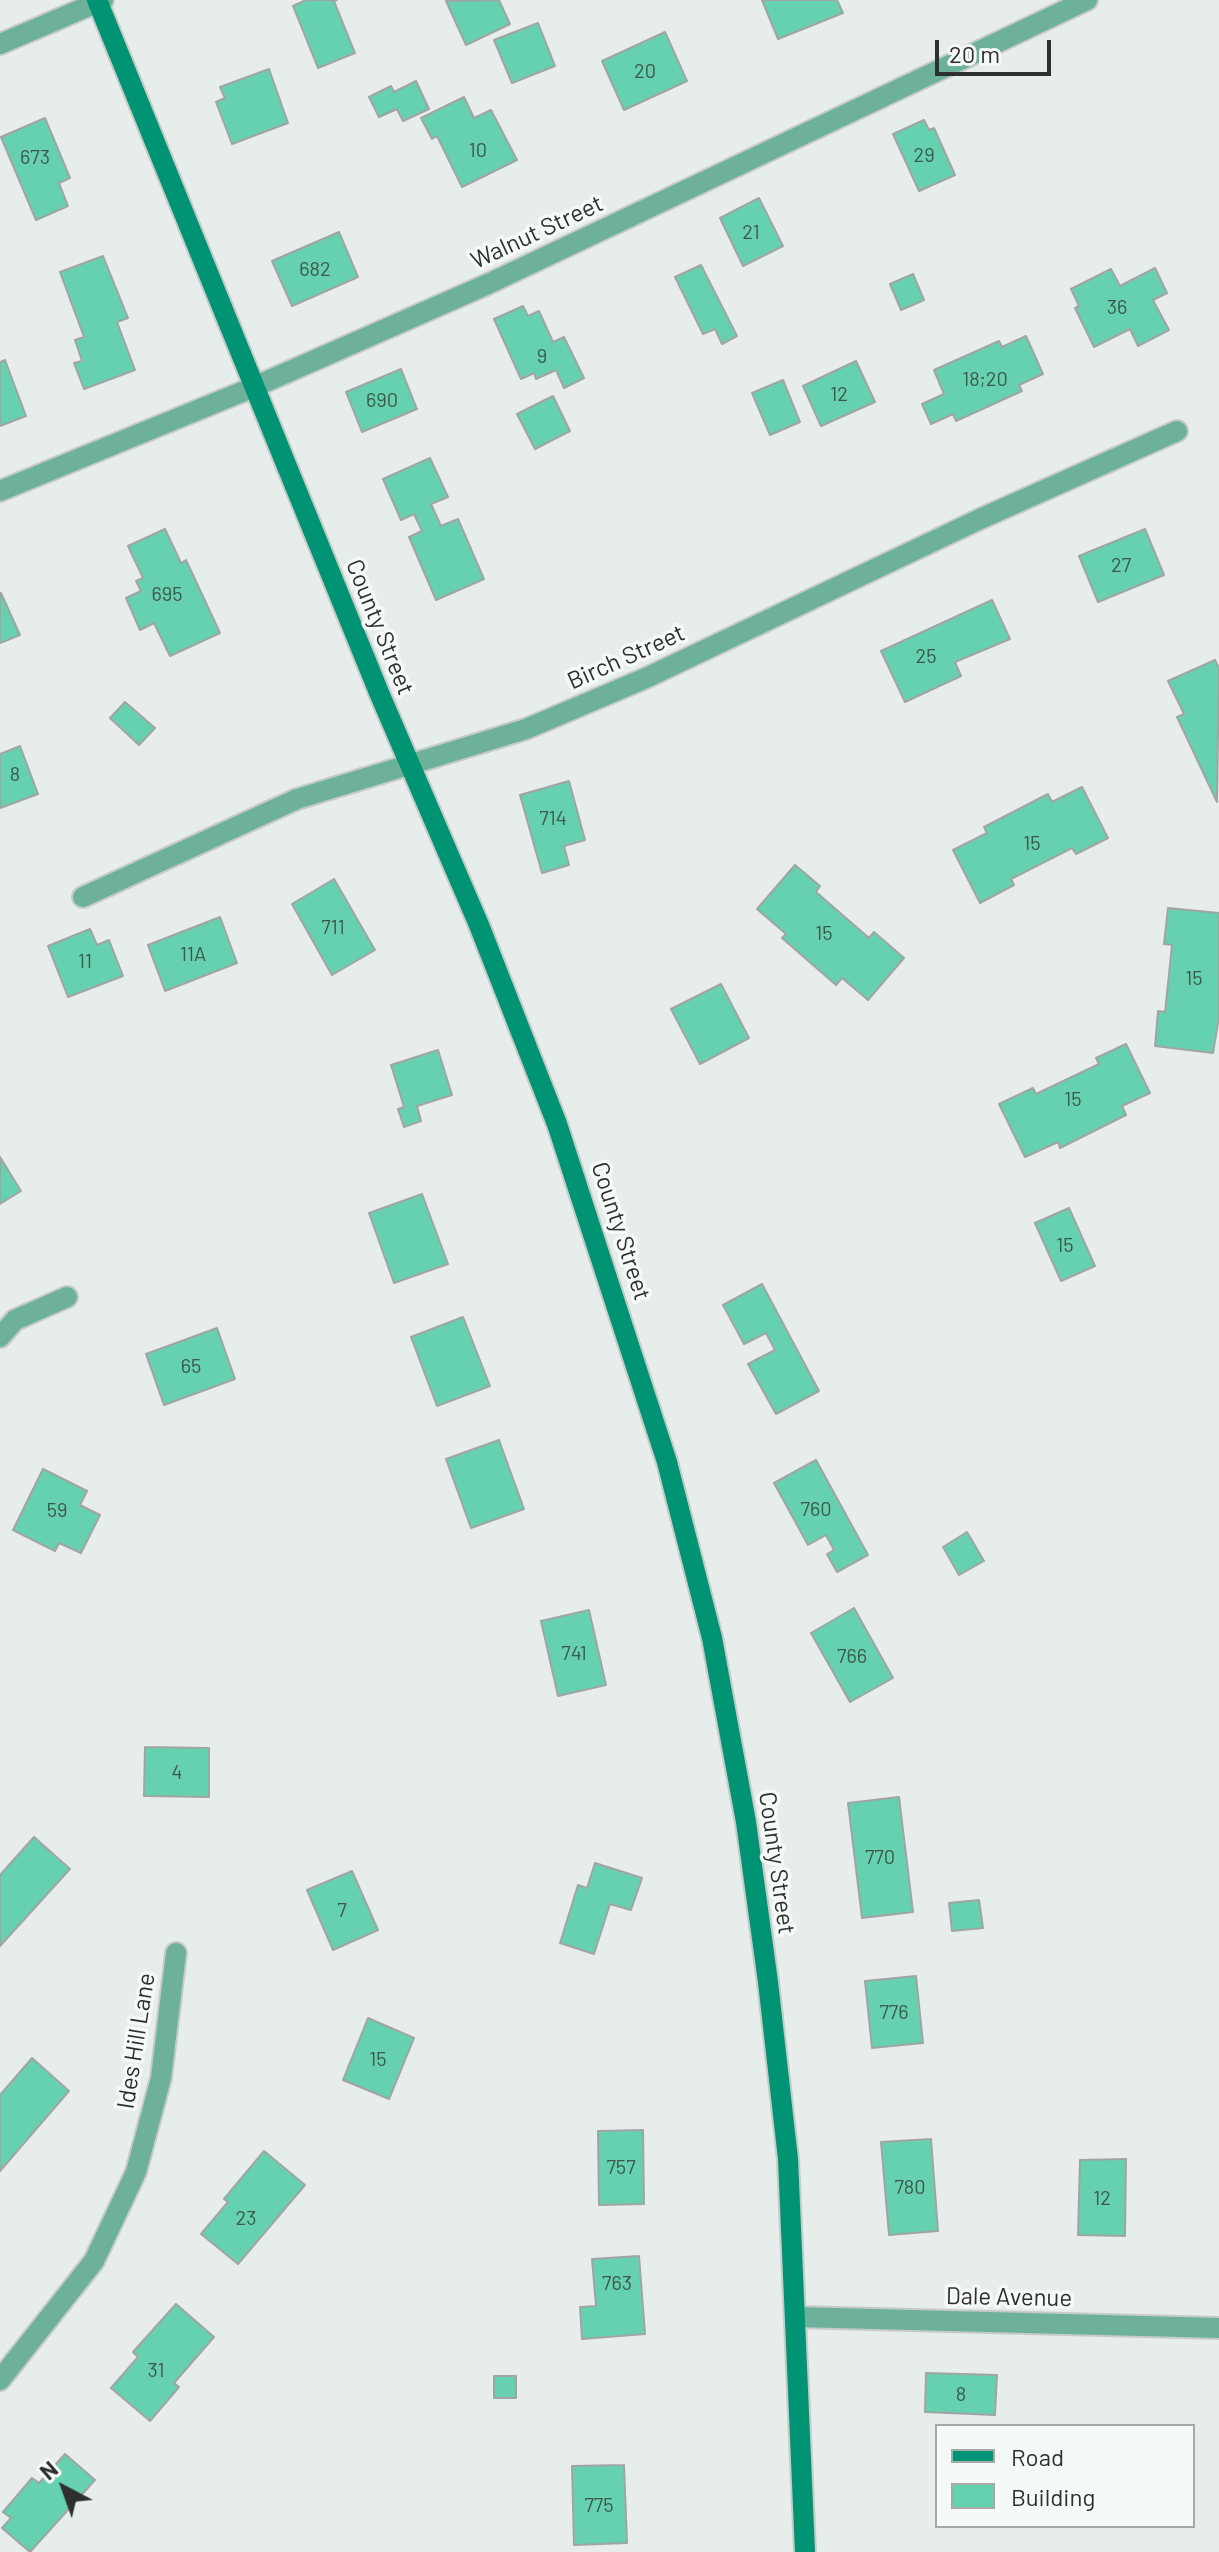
<!DOCTYPE html>
<html>
<head>
<meta charset="utf-8">
<style>
  body { margin:0 }
  #map { position:relative; width:1219px; height:2552px; overflow:hidden; background:#e7edeb; font-family:Barlow,sans-serif }
  canvas { display:block }
  .legend { position:absolute; left:935px; top:2424px; width:260px; height:104px; box-sizing:border-box; background:#f5faf8; border:2px solid #a5a9a8; margin:0; padding:10px 14px; list-style:none; font-size:24px; color:#2e302f }
  .legend li { display:flex; align-items:center; gap:16px; height:40px }
  .legend b { width:40px; border:2px solid #a5a9a8 }
  .north { position:absolute; left:24px; top:2448px; width:80px; height:80px; -webkit-text-stroke:6px #f5faf8; paint-order:stroke; rotate:319deg; font-size:22px; font-weight:700; line-height:32px; text-align:center; color:#2e302f }
  .north::after { content:''; display:block; margin:auto; width:28px; height:36px; background:#2e302f; clip-path:polygon(50% 0,100% 100%,50% 72%,0 100%) }
  .scale { position:absolute; left:935px; top:40px; width:116px; height:36px; box-sizing:border-box; border:4px solid #2e302f; border-top:0; padding-left:10px; font-size:24px; line-height:28px; white-space:nowrap; color:#2e302f; -webkit-text-stroke:6px #f5faf8; paint-order:stroke }
</style>
</head>
<body>
<div id="map">
<canvas width="1219" height="2552"></canvas>
<ul class="legend">
<li><b style="height:10px;background:#009374"></b>Road</li>
<li><b style="height:22px;background:#66d1b0"></b>Building</li>
</ul>
<div class="north">N</div>
<div class="scale">20 m</div>
</div>
<script>
const context = document.querySelector('canvas').getContext('2d');
context.lineJoin = 'round';
function paint(path, color) { context.fillStyle = color; context.fill(path, 'evenodd'); }
const toPath = rows => new Path2D(rows.map(r => 'M' + r).join(''));
function stroke(path, color, width, dash) { context.strokeStyle = color; context.lineWidth = width; context.lineCap = dash ? 'butt' : 'round'; context.setLineDash(dash || []); context.stroke(path); }
function label(font, color, halo, rows, align = 'center') {
  context.font = font + ' Barlow,sans-serif'; context.lineWidth = 7; context.setLineDash([]); context.textBaseline = 'middle'; context.strokeStyle = halo; context.fillStyle = color; for (const [text, x, y, turn = 0] of rows) {
    context.save(); context.translate(x, y); context.rotate((+turn || 0) * Math.PI / 180); context.textAlign = isNaN(turn) ? turn : align; if (halo) context.strokeText(text, 0, 0); context.fillText(text, 0, 0); context.restore();
  }
}
const building = toPath([
  [337,0,334,1,355,53,318,68,293,6,306,0,337,0],
  [499,0,510,24,466,45,446,1,499,0],
  [762,0,837,0,843,13,778,39,762,0],
  [538,23,555,66,512,83,494,40,538,23],
  [665,32,687,81,624,110,602,61,665,32],
  [269,69,288,123,232,144,216,102,225,98,220,87,269,69],
  [416,81,429,109,403,121,397,109,379,117,369,97,391,86,394,92,416,81],
  [464,97,474,118,491,110,517,160,462,187,437,136,432,139,421,118,464,97],
  [45,118,70,178,59,183,68,206,36,220,1,137,45,118],
  [924,120,929,130,934,128,955,175,919,191,893,134,924,120],
  [759,198,783,246,743,266,720,218,759,198],
  [339,232,358,277,292,306,272,261,339,232],
  [103,256,128,318,117,322,135,370,84,389,74,363,82,361,75,340,84,337,60,272,103,256],
  [701,265,737,336,722,344,715,329,703,334,675,277,701,265],
  [1155,268,1167,293,1153,300,1169,330,1138,346,1130,329,1094,347,1075,308,1079,306,1071,289,1111,269,1120,286,1155,268],
  [913,274,924,300,901,310,890,284,913,274],
  [523,306,528,316,539,311,553,342,564,337,584,378,564,388,556,370,536,379,534,373,521,379,494,319,523,306],
  [1026,336,1043,374,1019,385,1022,391,956,421,953,414,931,424,922,404,944,394,934,370,999,341,1002,347,1026,336],
  [5,360,26,416,0,426,0,362,5,360],
  [856,361,875,402,821,426,803,386,856,361],
  [401,369,417,409,362,432,346,392,401,369],
  [783,380,800,422,770,435,752,393,783,380],
  [553,396,570,431,535,449,517,414,553,396],
  [430,458,448,497,431,504,441,526,458,519,484,579,436,600,409,537,422,531,414,514,401,520,383,479,430,458],
  [165,529,181,563,186,560,220,633,170,656,154,623,140,630,126,598,141,591,136,581,143,578,128,546,165,529],
  [1145,529,1164,575,1098,602,1079,556,1145,529],
  [1,593,20,635,0,643,0,594,1,593],
  [992,600,1010,639,955,662,961,676,905,702,881,651,992,600],
  [1215,660,1219,668,1217,802,1177,717,1184,714,1168,681,1215,660],
  [125,702,155,728,139,745,110,718,125,702],
  [20,746,38,794,0,808,0,754,20,746],
  [569,781,585,840,564,846,569,865,542,873,520,795,569,781],
  [1082,787,1108,838,1076,854,1072,848,1011,879,1014,885,980,903,953,850,987,833,984,827,1048,794,1052,802,1082,787],
  [795,865,820,886,816,892,869,938,874,932,904,958,868,1000,842,978,836,985,782,938,786,934,757,909,795,865],
  [334,879,375,950,332,975,292,904,334,879],
  [1168,908,1219,913,1219,1017,1213,1053,1155,1046,1158,1011,1165,1012,1172,945,1164,944,1168,908],
  [220,917,237,963,165,991,148,945,220,917],
  [90,929,97,945,109,940,123,976,68,997,48,946,90,929],
  [721,984,749,1038,700,1064,671,1009,721,984],
  [1126,1044,1150,1093,1122,1106,1126,1115,1060,1148,1058,1142,1025,1157,999,1104,1033,1088,1036,1094,1099,1064,1096,1058,1126,1044],
  [438,1050,452,1095,417,1106,421,1121,404,1127,398,1109,404,1107,391,1065,438,1050],
  [0,1157,21,1191,0,1204,0,1157],
  [422,1194,448,1264,394,1283,369,1213,422,1194],
  [1069,1208,1095,1266,1061,1281,1035,1223,1069,1208],
  [762,1284,819,1391,776,1414,748,1364,775,1350,766,1333,744,1344,723,1305,762,1284],
  [463,1317,490,1386,437,1406,411,1337,463,1317],
  [217,1328,235,1379,164,1405,146,1354,217,1328],
  [499,1440,524,1509,471,1528,446,1459,499,1440],
  [816,1460,868,1555,837,1572,827,1554,834,1550,826,1535,808,1545,774,1483,816,1460],
  [43,1469,87,1491,80,1505,100,1515,81,1553,59,1543,55,1551,13,1530,43,1469],
  [967,1532,984,1561,959,1575,943,1547,967,1532],
  [854,1608,893,1678,850,1702,811,1633,854,1608],
  [589,1610,606,1685,558,1696,541,1621,589,1610],
  [145,1747,209,1748,209,1797,144,1796,145,1747],
  [899,1797,913,1912,862,1918,848,1803,899,1797],
  [34,1837,70,1869,0,1946,0,1875,34,1837],
  [595,1863,642,1878,631,1910,610,1904,594,1954,560,1943,578,1885,587,1888,595,1863],
  [352,1871,378,1930,333,1950,307,1890,352,1871],
  [979,1900,983,1928,952,1931,949,1903,979,1900],
  [916,1976,923,2043,872,2048,865,1981,916,1976],
  [368,2018,414,2038,389,2099,343,2080,368,2018],
  [32,2058,69,2091,0,2171,0,2095,32,2058],
  [643,2130,644,2204,599,2205,598,2131,643,2130],
  [931,2139,938,2231,889,2235,881,2142,931,2139],
  [264,2151,305,2185,238,2264,201,2234,228,2202,224,2199,264,2151],
  [1126,2159,1125,2236,1078,2235,1080,2160,1126,2159],
  [639,2256,645,2334,582,2339,580,2307,596,2306,592,2259,639,2256],
  [176,2304,214,2337,174,2383,179,2387,150,2421,111,2388,138,2357,133,2352,176,2304],
  [926,2373,997,2375,995,2415,925,2412,926,2373],
  [494,2376,516,2376,516,2398,494,2398,494,2376],
  [65,2454,95,2480,30,2552,2,2528,11,2518,3,2512,32,2478,39,2483,65,2454],
  [624,2465,627,2543,574,2545,572,2466,624,2465]
]);
const minor = toPath([
  [0,44,103,0],
  [0,491,254,387,488,284,1087,0],
  [83,897,297,799,526,729,646,678,980,519,1177,431],
  [0,1337,15,1320,67,1297],
  [797,2317,1219,2328],
  [0,2380,94,2261,136,2172,161,2078,176,1953]
]);
const secondary = toPath([
  [97,0,380,695,479,925,557,1124,667,1462,712,1638,746,1822,768,1982,788,2159,805,2552]
]);
const numberNames = [
  ["20",645,71],
  ["10",478,150],
  ["29",924,155],
  ["673",35,157],
  ["21",751,232],
  ["682",315,269],
  ["36",1117,307],
  ["9",542,356],
  ["18;20",985,379],
  ["12",839,394],
  ["690",382,400],
  ["27",1121,565],
  ["695",167,594],
  ["25",926,656],
  ["8",15,774],
  ["714",553,818],
  ["15",1032,843],
  ["711",333,927],
  ["15",824,933],
  ["11A",193,954],
  ["11",85,961],
  ["15",1194,978],
  ["15",1073,1099],
  ["15",1065,1245],
  ["65",191,1366],
  ["760",816,1509],
  ["59",57,1510],
  ["741",574,1653],
  ["766",852,1656],
  ["4",177,1772],
  ["770",880,1857],
  ["7",342,1910],
  ["776",894,2012],
  ["15",378,2059],
  ["757",621,2167],
  ["780",910,2187],
  ["12",1102,2198],
  ["23",246,2218],
  ["763",617,2283],
  ["31",156,2370],
  ["8",961,2394],
  ["775",599,2505]
];
const streetNames = [
  ["Walnut Street",537,232,-25],
  ["County Street",380,627,68],
  ["Birch Street",626,657,-24],
  ["County Street",621,1231,72],
  ["County Street",777,1863,82],
  ["Ides Hill Lane",136,2041,-81],
  ["Dale Avenue",1009,2297,1]
];
paint(building, '#66d1b0');
stroke(building, '#a0a5a3', 2);
stroke(minor, '#c6cbc9', 24);
stroke(secondary, '#c6cbc9', 24);
stroke(minor, '#6eb19a', 20);
stroke(secondary, '#009374', 20);
label('20px', '#3c584f', null, numberNames);
label('24px', '#2e302f', '#f5faf8', streetNames);
</script>
</body>
</html>
